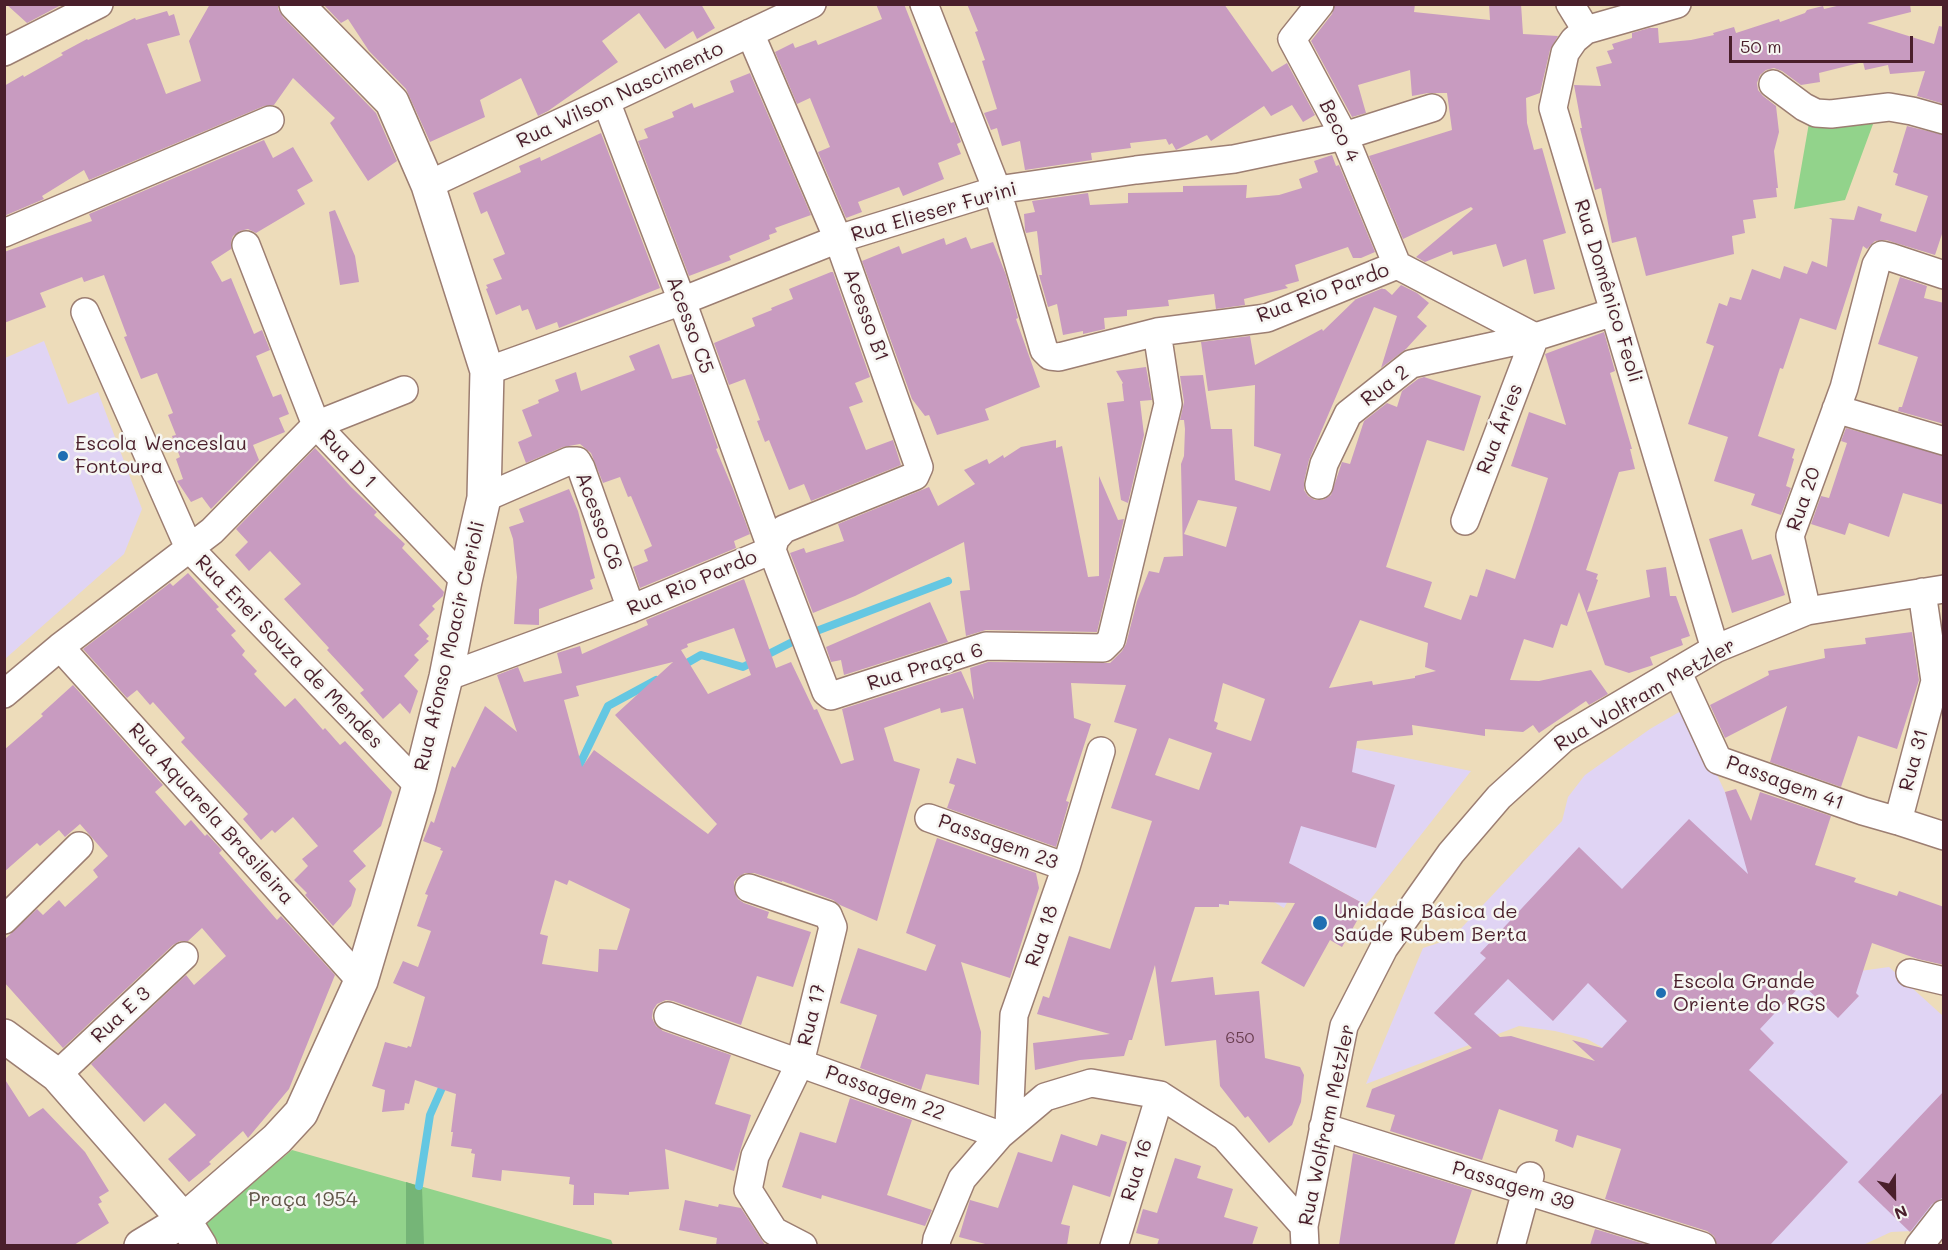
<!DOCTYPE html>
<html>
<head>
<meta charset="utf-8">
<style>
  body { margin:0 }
  #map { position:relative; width:1948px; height:1250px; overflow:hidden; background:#eddcba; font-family:Mali,sans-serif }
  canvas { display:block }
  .frame { position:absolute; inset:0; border:6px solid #4a1f2b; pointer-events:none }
  .north { position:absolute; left:1864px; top:1166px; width:60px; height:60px; -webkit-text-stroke:4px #f6f6f2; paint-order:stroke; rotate:158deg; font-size:16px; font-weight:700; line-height:24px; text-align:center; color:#4a1f2b }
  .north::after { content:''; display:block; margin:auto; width:21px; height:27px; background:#4a1f2b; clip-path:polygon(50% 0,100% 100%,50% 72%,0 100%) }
  .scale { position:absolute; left:1729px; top:36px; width:184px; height:27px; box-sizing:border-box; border:3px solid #4a1f2b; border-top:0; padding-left:8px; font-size:18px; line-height:21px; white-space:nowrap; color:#4a1f2b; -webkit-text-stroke:4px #f6f6f2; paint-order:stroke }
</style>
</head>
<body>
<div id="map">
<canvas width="1948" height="1250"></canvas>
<div class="frame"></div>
<div class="north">N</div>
<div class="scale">50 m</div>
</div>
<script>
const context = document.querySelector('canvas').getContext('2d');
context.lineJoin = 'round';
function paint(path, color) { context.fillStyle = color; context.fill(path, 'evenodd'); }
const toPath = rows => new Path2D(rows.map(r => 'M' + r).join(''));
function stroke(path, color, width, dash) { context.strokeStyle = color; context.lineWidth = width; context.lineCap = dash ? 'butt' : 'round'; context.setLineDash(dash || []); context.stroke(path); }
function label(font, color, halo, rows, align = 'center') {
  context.font = font + ' Mali,sans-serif'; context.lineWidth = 5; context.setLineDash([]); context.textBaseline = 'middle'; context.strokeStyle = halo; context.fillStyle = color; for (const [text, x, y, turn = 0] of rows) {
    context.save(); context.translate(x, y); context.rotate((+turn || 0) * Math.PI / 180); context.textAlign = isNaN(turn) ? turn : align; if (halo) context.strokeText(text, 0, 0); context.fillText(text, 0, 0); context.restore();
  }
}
const built = toPath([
  [44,341,68,404,98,392,142,509,124,554,5,659,5,358],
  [1686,708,1737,818,1860,971,1889,967,1943,1016,1943,1207,1912,1231,1891,1232,1863,1245,1768,1245,1697,1180,1616,1055,1587,1039,1555,1031,1519,1026,1366,1084,1423,948,1451,939,1562,821,1568,797,1585,775,1650,729],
  [1358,734,1356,748,1471,771,1366,905,1309,874,1301,886,1297,885,1284,908,1274,902,1229,901,1229,905,1220,904,1219,907,1214,907]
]);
const green = toPath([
  [1876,116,1845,200,1794,209,1809,123],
  [292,1150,611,1240,613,1245,220,1245,205,1223]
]);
const forest = toPath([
  [406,1182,422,1187,424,1245,406,1245]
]);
const stream = toPath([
  [680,667,701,655,743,667,806,635,948,581],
  [577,770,608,706,656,680],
  [419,1186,430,1115,445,1081]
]);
const building = toPath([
  [6,4,63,4,27,23],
  [210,4,278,4,278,9,283,17,376,113,397,161,368,181,330,123,335,118,293,78,274,105,264,106,89,180,84,170,42,196,44,199,4,216,4,86,23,75,24,77,63,55,61,53,87,39,88,40,135,18,136,20,167,11,169,16,174,14,180,35,147,44,166,94,201,81,189,41],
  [323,4,701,4,715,28,697,39,693,31,665,49,639,13,602,41,618,62,548,111,538,116,521,78,480,100,485,117,430,142,406,89,369,51,348,19,341,23],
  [876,4,904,4,951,123,954,122,961,142,957,144,961,154,938,163,944,179,903,196,899,187,858,202,862,212,846,218,818,152,830,147,810,98,797,104,775,52,793,43,795,48,816,40,818,45,882,19],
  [967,4,1224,4,1272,72,1287,63,1315,115,1303,122,1292,105,1271,116,1264,106,1211,141,1207,135,1176,150,1172,143,1169,145,1166,139,1130,143,1131,148,1091,153,1092,160,1025,170,1020,141,1002,146,997,128,991,130,984,113,997,109,982,61,985,60,975,32,978,31],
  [1335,4,1415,4,1414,12,1490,20,1489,4,1521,4,1523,34,1558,36,1550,50,1540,93,1526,98,1527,123,1534,150,1542,148,1566,233,1543,240,1555,289,1534,294,1526,259,1503,267,1496,244,1453,255,1452,251,1425,262,1416,257,1473,209,1471,207,1403,239,1369,156,1452,130,1447,93,1428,93,1412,96,1410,70,1358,85,1366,113,1352,117,1311,41,1332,14],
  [1845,4,1910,4,1911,12,1867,23,1934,44,1939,26,1944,27,1944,104,1917,96,1925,71,1890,74,1888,65,1865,70,1863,62,1819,73,1820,82,1801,85,1782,71,1774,68,1766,70,1760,75,1757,83,1758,90,1763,96,1776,106,1779,132,1774,151,1778,188,1776,188,1777,197,1753,200,1756,218,1743,220,1745,233,1732,236,1734,254,1646,276,1636,237,1612,243,1601,188,1595,190,1580,128,1582,128,1574,85,1601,86,1596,67,1612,63,1607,51,1614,49,1612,44,1632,38,1632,33,1649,28,1658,28,1659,43,1691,40,1714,35,1713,33,1734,27,1736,33,1779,19,1780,22,1805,13,1807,10,1823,6,1824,9],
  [750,73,811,215,775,228,777,232,769,235,770,239,729,256,731,260,689,276,638,141,648,138,644,129,674,117,672,112,692,103,694,108,734,92,730,81],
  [1907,126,1944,135,1944,228,1935,255,1886,240,1875,241,1867,249,1863,246,1836,330,1800,318,1783,369,1780,368,1758,436,1795,449,1792,458,1794,459,1786,486,1791,488,1781,515,1751,505,1755,494,1714,481,1728,437,1688,424,1714,346,1706,343,1719,303,1727,306,1730,297,1741,300,1752,269,1780,279,1784,266,1807,274,1812,261,1827,267,1832,220,1829,218,1854,220,1858,206,1882,214,1880,221,1916,232,1928,196,1895,185,1898,174,1893,172],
  [601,133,660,288,559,328,557,322,536,330,528,309,522,311,520,305,496,315,486,289,488,288,486,285,502,279,493,259,505,254,487,211,481,214,473,193,521,172,519,166,540,157,541,161],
  [264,140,273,158,293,147,313,181,297,190,305,204,256,233,248,229,240,231,233,236,231,242,231,249,211,262,222,282,231,278,254,334,262,330,270,350,256,356,273,397,281,394,289,414,279,418,285,432,253,445,259,460,211,509,202,497,191,502,177,481,183,479,176,459,180,457,172,436,176,435,168,415,173,413,157,373,141,379,124,337,127,336,104,275,84,282,82,277,40,293,46,307,4,323,4,252,92,221,89,214],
  [1332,155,1336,166,1339,165,1375,252,1361,258,1353,258,1348,247,1295,265,1299,281,1285,285,1288,288,1244,299,1245,305,1216,309,1214,294,1168,300,1169,306,1127,310,1127,316,1104,318,1105,329,1083,334,1083,331,1063,335,1057,304,1048,307,1039,275,1042,275,1037,231,1026,233,1025,230,1024,214,1035,212,1032,201,1088,193,1090,205,1128,203,1128,193,1183,192,1183,186,1247,185,1246,198,1279,195,1302,188,1299,179,1318,172,1314,161],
  [335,210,355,256,359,282,340,285,329,212],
  [966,237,971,249,993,242,1006,275,1018,318,1016,319,1040,387,985,409,989,420,937,435,929,415,925,416,912,399,862,261,899,246,902,254,944,238,946,245],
  [831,272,833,272,870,377,855,383,863,402,849,407,866,450,893,440,901,465,811,501,804,484,789,490,769,440,765,442,757,421,760,420,745,379,729,385,714,343,755,326,752,318,772,310,771,308,793,299,789,289],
  [1900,277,1927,286,1924,298,1944,303,1944,424,1898,411,1899,407,1902,407,1918,357,1878,344],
  [1401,285,1417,293,1429,303,1417,317,1427,326,1406,349,1381,368,1397,316,1374,307,1309,460,1304,482,1304,490,1308,496,1315,500,1323,500,1331,495,1342,462,1350,464,1364,421,1387,403,1397,407,1402,391,1418,379,1424,377,1481,396,1464,451,1427,440,1386,567,1432,582,1424,607,1461,620,1470,595,1477,597,1486,569,1515,579,1532,528,1548,478,1511,466,1529,412,1566,425,1545,354,1604,332,1615,371,1610,373,1632,449,1630,449,1635,469,1619,472,1586,570,1598,574,1596,579,1598,580,1587,612,1650,597,1646,570,1666,567,1670,596,1676,596,1690,636,1681,639,1683,645,1650,657,1653,665,1629,673,1605,665,1579,592,1567,626,1561,624,1553,648,1524,639,1510,680,1539,681,1591,670,1608,694,1589,705,1586,701,1539,733,1533,725,1523,732,1485,729,1485,736,1412,725,1413,735,1357,741,1352,772,1395,785,1376,848,1301,826,1289,863,1366,905,1342,947,1330,940,1304,987,1261,963,1295,903,1229,901,1229,905,1219,904,1219,907,1195,907,1171,982,1213,977,1215,995,1259,991,1265,1058,1300,1067,1304,1075,1301,1102,1292,1125,1269,1143,1248,1116,1245,1118,1220,1086,1216,1040,1165,1046,1155,965,1132,1040,1129,1040,1124,1056,1080,1060,1035,1070,1033,1043,1110,1034,1037,1014,1043,996,1049,998,1069,936,1110,949,1152,821,1111,808,1137,729,1114,722,1126,685,1071,683,1074,718,1091,724,1066,801,1069,802,1056,847,947,808,955,785,949,783,957,758,976,764,963,708,941,713,940,708,884,728,894,761,920,769,877,921,840,905,833,900,782,881,782,882,754,873,745,873,738,877,734,882,734,890,738,899,744,903,769,912,767,918,811,932,793,987,757,976,741,1025,673,1001,666,1000,657,1004,653,1010,652,1018,656,1026,663,1031,731,1055,715,1104,751,1115,734,1171,665,1149,669,1189,629,1192,629,1195,594,1193,594,1205,573,1205,574,1185,569,1184,570,1177,502,1170,501,1181,472,1177,475,1154,471,1153,472,1149,451,1146,453,1132,451,1132,456,1094,415,1080,409,1104,405,1103,404,1110,382,1112,385,1090,372,1086,385,1042,407,1048,408,1046,411,1047,425,997,393,983,403,961,418,967,431,931,417,926,428,895,425,894,443,851,440,850,441,848,423,841,431,821,434,823,452,766,455,768,485,706,517,732,497,675,518,667,524,682,562,673,557,653,580,646,582,654,648,625,646,620,744,579,776,668,791,662,814,710,817,709,841,764,854,760,842,709,961,671,974,700,970,668,988,662,1110,663,1122,651,1126,644,1137,601,1149,571,1159,573,1164,557,1183,556,1181,464,1184,456,1185,429,1184,420,1180,420,1184,402,1180,376,1203,375,1211,429,1232,429,1235,480,1270,491,1281,454,1254,446,1255,385,1208,391,1201,342,1250,336,1255,365,1322,329,1323,331,1355,300,1354,300,1383,288,1382,289,1385,289,1392,295],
  [1198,500,1237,507,1226,547,1184,534],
  [1360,620,1428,643,1425,667,1436,671,1415,676,1415,678,1373,685,1372,681,1329,688],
  [734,628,751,675,708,694,681,650,688,647,687,644],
  [673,662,615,715,717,824,708,834,594,750,582,767,564,700,579,696,576,686],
  [1223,683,1265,699,1251,741,1216,729,1218,723,1214,721],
  [1169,738,1212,753,1199,790,1155,775],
  [555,880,567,885,569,880,630,909,617,950,599,949,598,972,542,964,548,936,540,934],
  [659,344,672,379,692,374,718,448,716,449,733,489,750,534,734,541,736,548,640,588,633,567,648,561,644,550,652,546,631,496,628,497,620,477,603,483,591,453,580,444,563,447,526,463,518,442,532,436,522,410,539,403,538,400,559,391,555,380,576,372,581,391,635,370,629,356],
  [1146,367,1152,400,1140,401,1144,435,1128,503,1121,500,1107,403,1124,401,1122,384,1123,383,1116,371],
  [1846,428,1944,456,1944,505,1903,493,1889,537,1849,523,1845,535,1811,524,1821,496,1829,498,1847,443,1841,441],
  [1056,440,1056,448,1062,446,1088,577,1099,576,1099,476,1118,520,1124,519,1097,632,986,630,966,636,960,591,970,590,964,542,855,596,813,613,790,553,804,548,806,553,844,541,838,524,929,487,938,506,975,484,964,470,987,459,989,464,1003,455,1004,458,1021,447],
  [315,448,351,487,377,512,374,515,405,544,402,548,444,592,443,596,432,606,435,609,419,625,429,636,426,639,429,641,414,655,419,660,404,676,418,691,410,714,400,703,383,719,360,693,364,690,327,650,329,648,284,599,301,584,270,551,249,571,235,555,248,542,236,529],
  [569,489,578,511,595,578,590,580,593,589,539,609,539,625,514,624,517,577,513,539,509,527,524,522,519,509],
  [1742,529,1752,560,1771,554,1785,595,1732,613,1709,539],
  [188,573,219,607,216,609,236,631,231,635,245,651,242,655,257,671,254,674,285,707,295,698,323,730,325,728,340,745,345,741,392,792,381,826,353,851,366,866,349,881,356,889,351,906,333,926,305,895,307,893,294,880,308,866,302,859,318,846,293,817,275,833,272,830,261,840,243,819,248,814,181,742,185,738,153,702,150,705,137,690,127,698,83,649,170,583,173,586],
  [930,602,948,642,844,675,841,660,831,662,826,647],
  [1912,632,1919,680,1897,749,1858,736,1841,787,1770,762,1787,706,1725,738,1710,705,1769,675,1768,671,1825,658,1824,649,1866,644,1865,638],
  [73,685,163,785,155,792,185,826,191,820,205,836,207,834,222,850,219,853,277,920,281,916,335,975,289,1089,248,1138,243,1131,209,1162,211,1164,189,1182,168,1159,196,1135,165,1103,144,1122,91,1064,186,975,194,985,226,956,202,928,188,941,180,941,173,945,63,1048,4,982,4,940,37,909,43,915,59,900,65,907,98,877,93,870,108,856,80,824,65,837,59,830,40,846,37,843,4,872,4,750,43,716,41,714],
  [1736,789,1751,821,1760,792,1831,816,1815,865,1856,878,1854,882,1897,896,1899,891,1944,907,1944,965,1918,959,1872,943,1856,993,1859,996,1838,1018,1802,984,1760,1029,1774,1043,1749,1070,1848,1162,1770,1245,1717,1245,1714,1236,1707,1231,1605,1199,1621,1149,1577,1135,1573,1148,1555,1141,1558,1130,1499,1109,1482,1160,1390,1131,1395,1115,1366,1107,1372,1089,1472,1048,1434,1013,1486,958,1480,953,1579,847,1622,889,1689,819,1748,874,1725,792],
  [1508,979,1553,1021,1588,983,1627,1021,1602,1048,1572,1040,1595,1061,1511,1036,1500,1037,1474,1014],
  [937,838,1036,873,1039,888,1010,978,961,962,981,1032,979,1085,926,1074,921,1090,860,1068,877,1015,840,1003,858,948,926,971,936,945,906,933],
  [4,1078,29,1117,43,1108,85,1152,109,1191,99,1197,102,1202,98,1204,109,1223,74,1245,4,1245],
  [1944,1091,1944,1197,1932,1204,1910,1232,1858,1182],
  [850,1098,912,1120,887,1195,932,1210,925,1226,822,1195,821,1199,782,1187,800,1132,836,1143],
  [1061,1134,1097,1146,1101,1134,1127,1142,1110,1197,1073,1185,1061,1224,1070,1226,1067,1245,989,1245,959,1237,970,1200,998,1208,1018,1152,1052,1162],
  [1353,1153,1472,1190,1454,1245,1339,1245],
  [1175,1158,1201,1166,1197,1178,1233,1189,1224,1217,1258,1227,1252,1245,1157,1245,1159,1239,1136,1233,1143,1209,1157,1213],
  [685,1200,718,1207,719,1204,741,1208,765,1245,716,1245,717,1238,679,1230],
  [1595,1229,1648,1245,1590,1245]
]);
const street = toPath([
  [924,4,997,190,1044,350,1050,356,1059,357,1157,332,1267,318,1397,265,1535,337,1614,312],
  [1320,4,1292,39,1344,136,1397,265],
  [1570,4,1586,30],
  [1677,4,1586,30,1574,40,1565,53,1553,108,1715,649],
  [750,33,838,239,919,467,915,476,784,529,775,539,772,550],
  [4,52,99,4],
  [1773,84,1804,107,1816,113,1831,114,1889,107,1912,111,1944,120],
  [606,101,682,301,772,550,826,692,831,696,986,646,1103,648,1111,640,1168,404,1157,332],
  [428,185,812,4],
  [4,233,270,120],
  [246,245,316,425,465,581],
  [85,312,189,548,419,786],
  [487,371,682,301,838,239,997,190,1136,170,1234,159,1344,136,1432,108],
  [1836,409,1944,441],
  [1319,485,1324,464,1348,414,1411,364,1535,337],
  [484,498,569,461,577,461,581,468,631,609],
  [1465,521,1535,337],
  [1807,611,1790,536,1844,388,1876,265,1882,255,1890,257,1944,275],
  [60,647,361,981],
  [1677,671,1718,760,1863,811,1898,821,1944,836],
  [446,677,631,609,772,550],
  [4,694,60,647,212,531,316,425,404,390],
  [929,818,1066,867],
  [1898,821,1935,681,1922,592],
  [749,888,828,915,833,927,800,1063,755,1156,748,1190,774,1231,803,1246],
  [4,920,79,846],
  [1910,973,1944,981],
  [668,1016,1000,1135],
  [57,1075,184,956],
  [1009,1125,1014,1015,1066,867,1101,751],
  [1323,1127,1702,1246],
  [936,1246,937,1239,962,1179,1000,1135,1045,1097,1091,1083,1160,1095,1225,1137,1304,1226],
  [1114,1246,1160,1095],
  [1305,1246,1304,1226,1344,1026,1384,948,1451,853,1499,797,1564,738,1715,649,1807,611,1944,589],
  [1511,1246,1530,1176],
  [1919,1246,1944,1214]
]);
const secondary = toPath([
  [4,1036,57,1075,184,1220,200,1246],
  [141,1246,184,1220,277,1139,301,1113,361,981,419,786,446,677,465,581,484,498,487,371,428,185,392,102,296,4]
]);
const markers = [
  [63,456,6,"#1f6fb2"],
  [1320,923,8,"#1f6fb2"],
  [1661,993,6,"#1f6fb2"]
];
const numberNames = [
  ["650",1240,1038]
];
const streetNames = [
  ["Rua Wilson Nascimento",620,95,-25],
  ["Beco 4",1339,131,64],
  ["Rua Elieser Furini",934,212,-16],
  ["Rua Domênico Feoli",1608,291,73],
  ["Rua Rio Pardo",1323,293,-20],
  ["Acesso B1",866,315,70],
  ["Acesso C5",690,325,70],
  ["Rua 2",1385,386,-37],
  ["Rua Áries",1500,429,-69],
  ["Rua D 1",348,459,46],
  ["Rua 20",1804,499,-71],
  ["Acesso C6",599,521,70],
  ["Rua Rio Pardo",692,583,-23],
  ["Rua Afonso Moacir Cerioli",450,646,-77],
  ["Rua Enei Souza de Mendes",289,652,46],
  ["Rua Praça 6",925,667,-17],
  ["Rua Wolfram Metzler",1645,695,-30],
  ["Rua 31",1914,760,-75],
  ["Passagem 41",1785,783,20],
  ["Rua Aquarela Brasileira",211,814,48],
  ["Passagem 23",998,842,20],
  ["Rua 18",1042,936,-71],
  ["Rua E 3",121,1015,-43],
  ["Rua 17",812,1015,-76],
  ["Passagem 22",885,1093,20],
  ["Rua Wolfram Metzler",1327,1125,-78],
  ["Rua 16",1137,1170,-73],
  ["Passagem 39",1513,1186,17]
];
const poiNames = [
  ["Escola Wenceslau",75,444],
  ["Fontoura",75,467],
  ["Unidade Básica de",1334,912],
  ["Saúde Rubem Berta",1334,935],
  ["Escola Grande",1673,982],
  ["Oriente do RGS",1673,1005]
];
const parkNames = [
  ["Praça 1954",303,1200]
];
paint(built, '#e0d4f4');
paint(green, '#92d38b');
paint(forest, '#75b577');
stroke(stream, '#64c7e2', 8);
paint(building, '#c89bc0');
stroke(street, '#9c7e72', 30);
stroke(secondary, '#9c7e72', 36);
stroke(street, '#fff', 27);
stroke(secondary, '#fff', 33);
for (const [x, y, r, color] of markers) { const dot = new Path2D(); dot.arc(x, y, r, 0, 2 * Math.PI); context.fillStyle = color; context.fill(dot); stroke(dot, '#f6f6f2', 2); }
label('16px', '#6a3e50', null, numberNames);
label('20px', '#4a1f2b', '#f6f6f2', streetNames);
label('20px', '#4a1f2b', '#f6f6f2', poiNames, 'left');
label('20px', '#605548', '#f6f6f2', parkNames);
</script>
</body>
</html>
